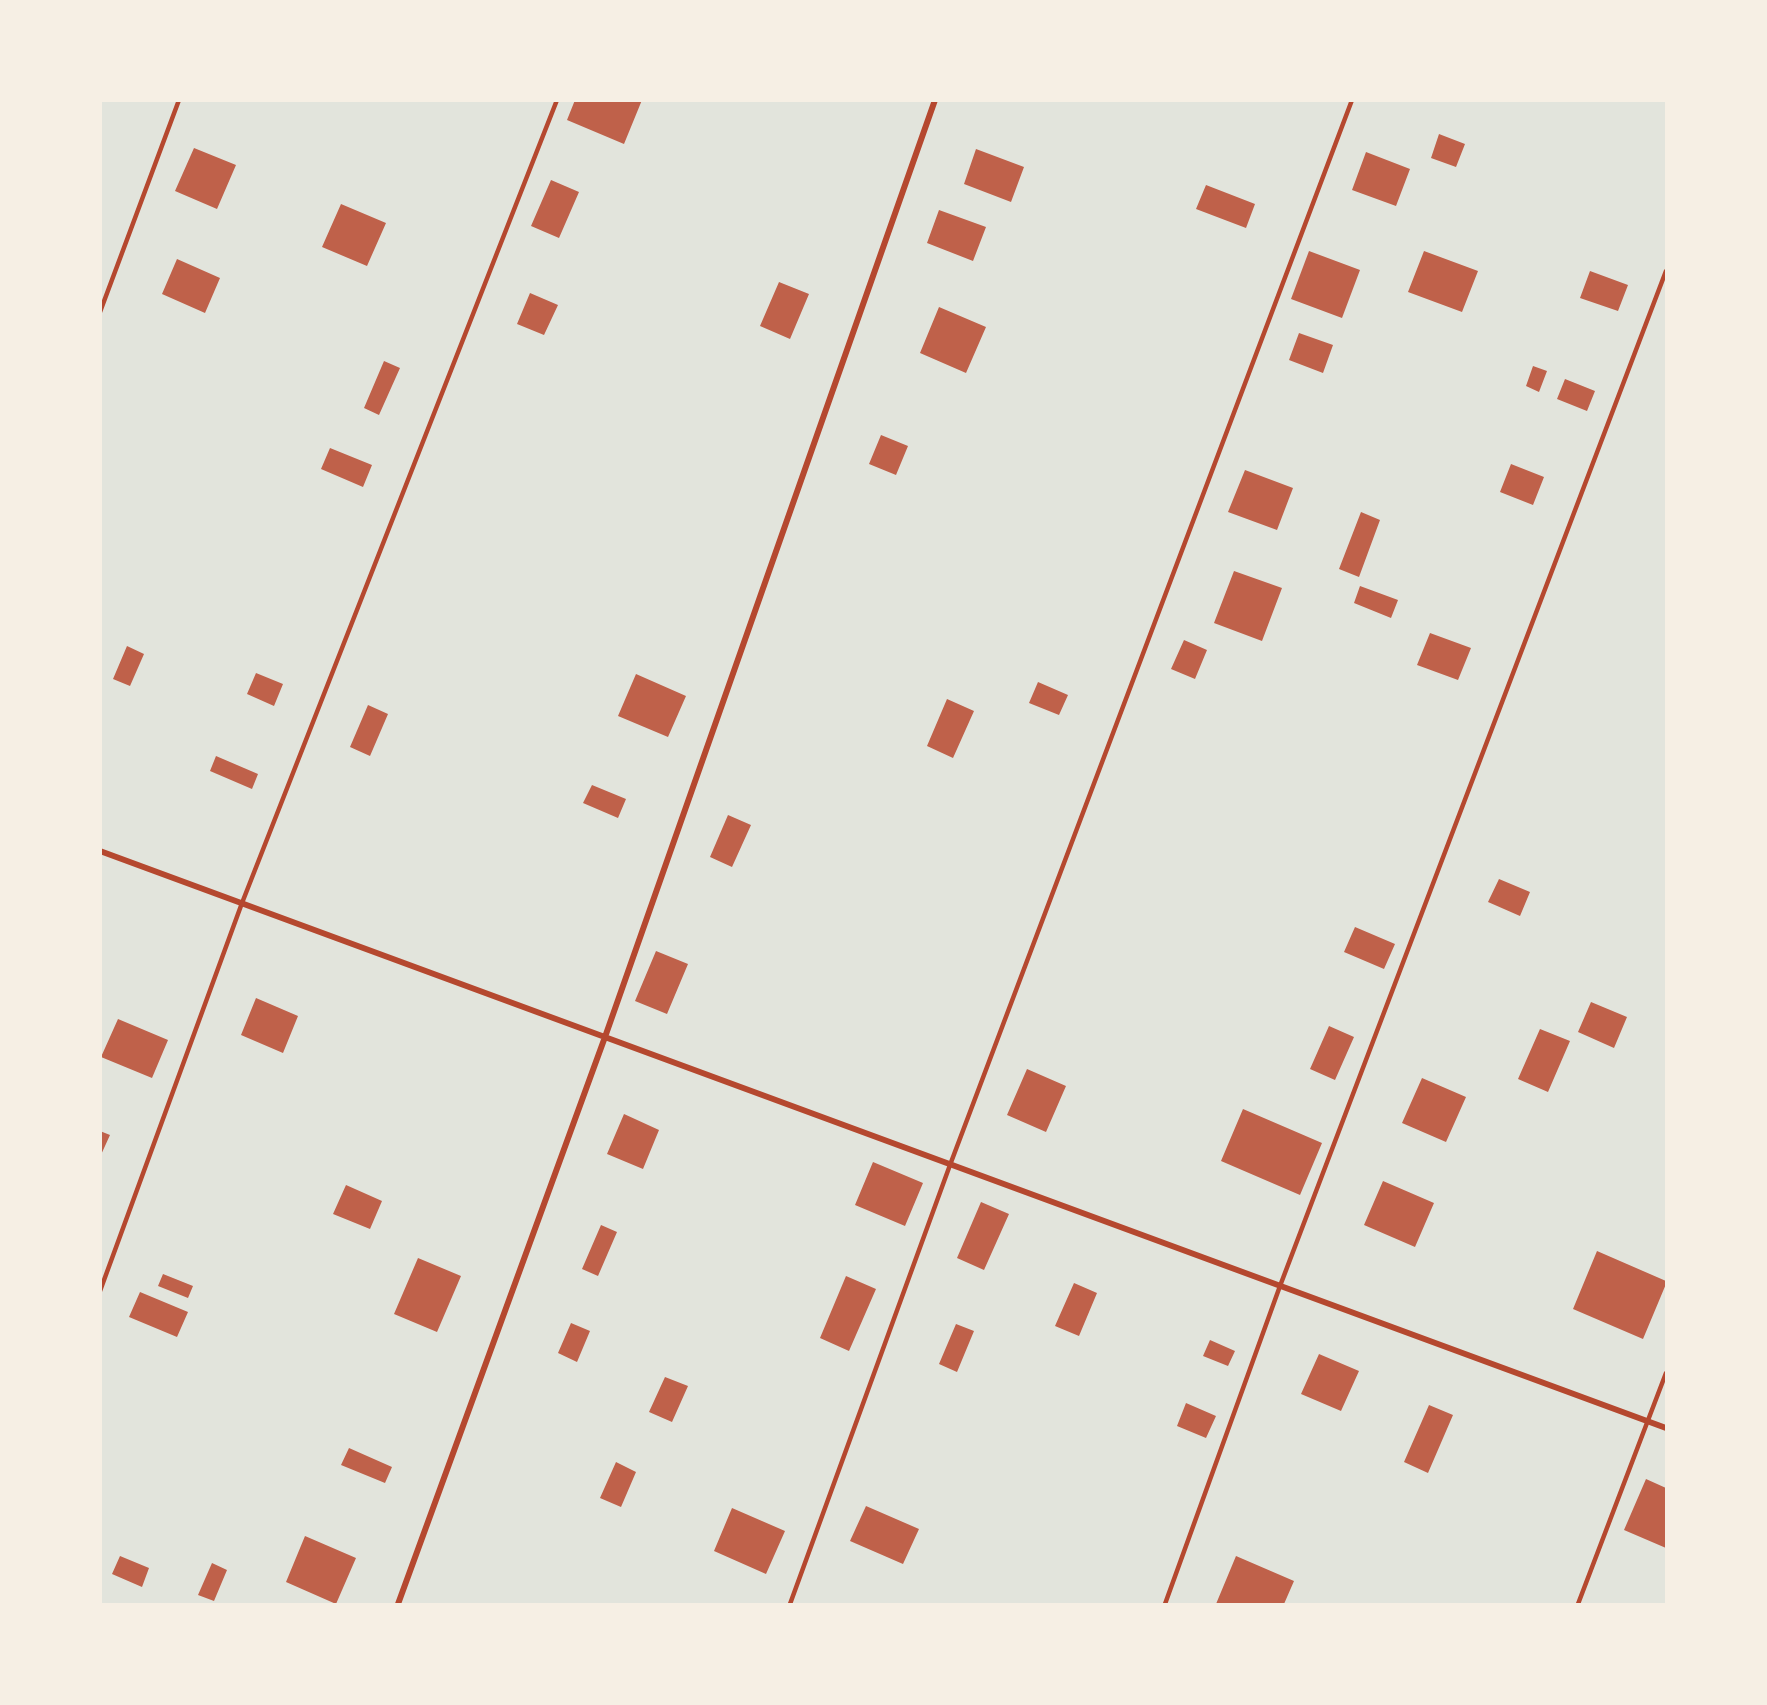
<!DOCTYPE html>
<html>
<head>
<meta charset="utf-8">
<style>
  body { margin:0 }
  #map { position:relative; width:1767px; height:1705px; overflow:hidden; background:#f6efe4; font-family:"Source Sans 3",sans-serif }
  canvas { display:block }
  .frame { position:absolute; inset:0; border:102px solid #f6efe4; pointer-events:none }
</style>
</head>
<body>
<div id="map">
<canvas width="1767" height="1705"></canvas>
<div class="frame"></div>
</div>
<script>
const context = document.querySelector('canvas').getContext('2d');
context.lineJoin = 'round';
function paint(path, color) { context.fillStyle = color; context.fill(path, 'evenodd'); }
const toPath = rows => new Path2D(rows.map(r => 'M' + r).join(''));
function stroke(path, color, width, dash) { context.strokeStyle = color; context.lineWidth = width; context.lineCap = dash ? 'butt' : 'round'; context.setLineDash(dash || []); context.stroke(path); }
const green = toPath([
  [101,101,1666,101,1666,1604,101,1604]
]);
const building = toPath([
  [575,100,642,100,624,144,567,120],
  [1439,134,1465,144,1456,167,1431,158],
  [194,148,236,165,217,209,175,191],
  [976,149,1024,167,1011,202,964,184],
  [1366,152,1410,169,1396,206,1352,190],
  [551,180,579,192,559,238,531,226],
  [1206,185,1255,204,1246,228,1196,209],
  [341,204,386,223,367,266,322,247],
  [939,210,986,227,973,261,927,243],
  [1309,251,1360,270,1342,318,1291,299],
  [1424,251,1478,271,1462,312,1408,292],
  [177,259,220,278,205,313,162,294],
  [1590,271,1628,285,1618,311,1580,298],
  [779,282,809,294,790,339,760,326],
  [530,293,558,305,544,335,517,324],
  [939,307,986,327,966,373,920,353],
  [1299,333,1333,345,1323,373,1289,360],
  [384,361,400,368,379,415,364,408],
  [1533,366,1547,371,1539,392,1526,386],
  [1565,379,1595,391,1587,411,1557,399],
  [881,435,908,446,896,475,869,464],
  [330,448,372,465,363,487,321,469],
  [1511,464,1544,477,1533,505,1500,492],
  [1245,470,1293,488,1277,530,1228,512],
  [1361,512,1380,520,1359,577,1339,569],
  [1234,571,1282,588,1262,641,1214,623],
  [1360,586,1398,600,1391,618,1354,603],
  [1430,633,1471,648,1458,680,1417,665],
  [1184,640,1207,650,1195,679,1171,669],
  [127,646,144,654,130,686,113,679],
  [256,673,283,684,274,706,247,694],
  [636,674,686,696,668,737,618,716],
  [1038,682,1068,695,1059,715,1029,703],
  [947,699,974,711,953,758,927,746],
  [368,705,388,714,370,756,350,747],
  [216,756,258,774,252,789,210,771],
  [592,785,626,799,618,818,583,803],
  [728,815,751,825,732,867,710,857],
  [1499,879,1530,892,1520,916,1488,902],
  [1355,927,1395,944,1384,969,1344,952],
  [656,951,688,964,667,1014,635,1001],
  [256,998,298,1016,283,1053,241,1035],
  [1591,1002,1627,1017,1614,1048,1578,1032],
  [118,1019,168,1040,152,1078,101,1057],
  [1329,1026,1354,1037,1335,1080,1310,1069],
  [1540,1029,1570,1041,1548,1092,1518,1079],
  [1027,1069,1066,1086,1046,1132,1007,1115],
  [1422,1078,1466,1097,1446,1142,1402,1123],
  [1243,1109,1322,1143,1300,1195,1221,1161],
  [624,1114,659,1130,643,1169,607,1154],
  [100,1131,110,1135,100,1157],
  [873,1162,923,1183,905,1226,855,1205],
  [1383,1181,1434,1203,1415,1247,1364,1225],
  [346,1185,382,1201,370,1229,333,1214],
  [981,1202,1009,1214,984,1270,957,1258],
  [601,1225,617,1232,598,1276,582,1269],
  [1597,1251,1666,1281,1666,1284,1643,1339,1573,1309],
  [418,1258,461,1276,437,1332,394,1314],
  [163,1274,193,1286,188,1298,158,1286],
  [846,1276,876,1289,849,1351,820,1338],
  [1074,1283,1097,1293,1079,1336,1055,1326],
  [140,1292,188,1312,177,1337,129,1317],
  [571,1323,590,1331,577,1362,558,1353],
  [956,1324,974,1331,957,1372,939,1364],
  [1210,1340,1235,1351,1228,1366,1203,1356],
  [1319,1354,1359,1371,1341,1411,1301,1394],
  [665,1377,688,1386,672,1422,649,1412],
  [1186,1403,1216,1416,1206,1438,1177,1426],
  [1429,1405,1453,1415,1428,1473,1404,1462],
  [349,1448,392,1467,385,1483,341,1465],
  [616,1462,636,1472,621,1507,600,1498],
  [1646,1479,1666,1488,1666,1548,1624,1530],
  [866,1506,919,1529,903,1564,850,1541],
  [732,1508,785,1531,766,1574,714,1551],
  [305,1536,356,1558,336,1604,286,1582],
  [120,1556,149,1568,142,1587,112,1574],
  [1236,1556,1294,1581,1284,1604,1216,1604],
  [212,1563,227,1570,214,1601,198,1595]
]);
const service = toPath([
  [100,312,179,100],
  [100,1291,242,903,557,100],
  [790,1604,950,1165,1352,100],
  [1165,1604,1280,1286,1666,271],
  [1578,1604,1666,1373]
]);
const minor = toPath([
  [100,851,1666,1428],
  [398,1604,605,1037,935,100]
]);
paint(green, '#e2e4dc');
paint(building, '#bf614a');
stroke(service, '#b5482f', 4.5);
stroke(minor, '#b5482f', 6);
</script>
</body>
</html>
